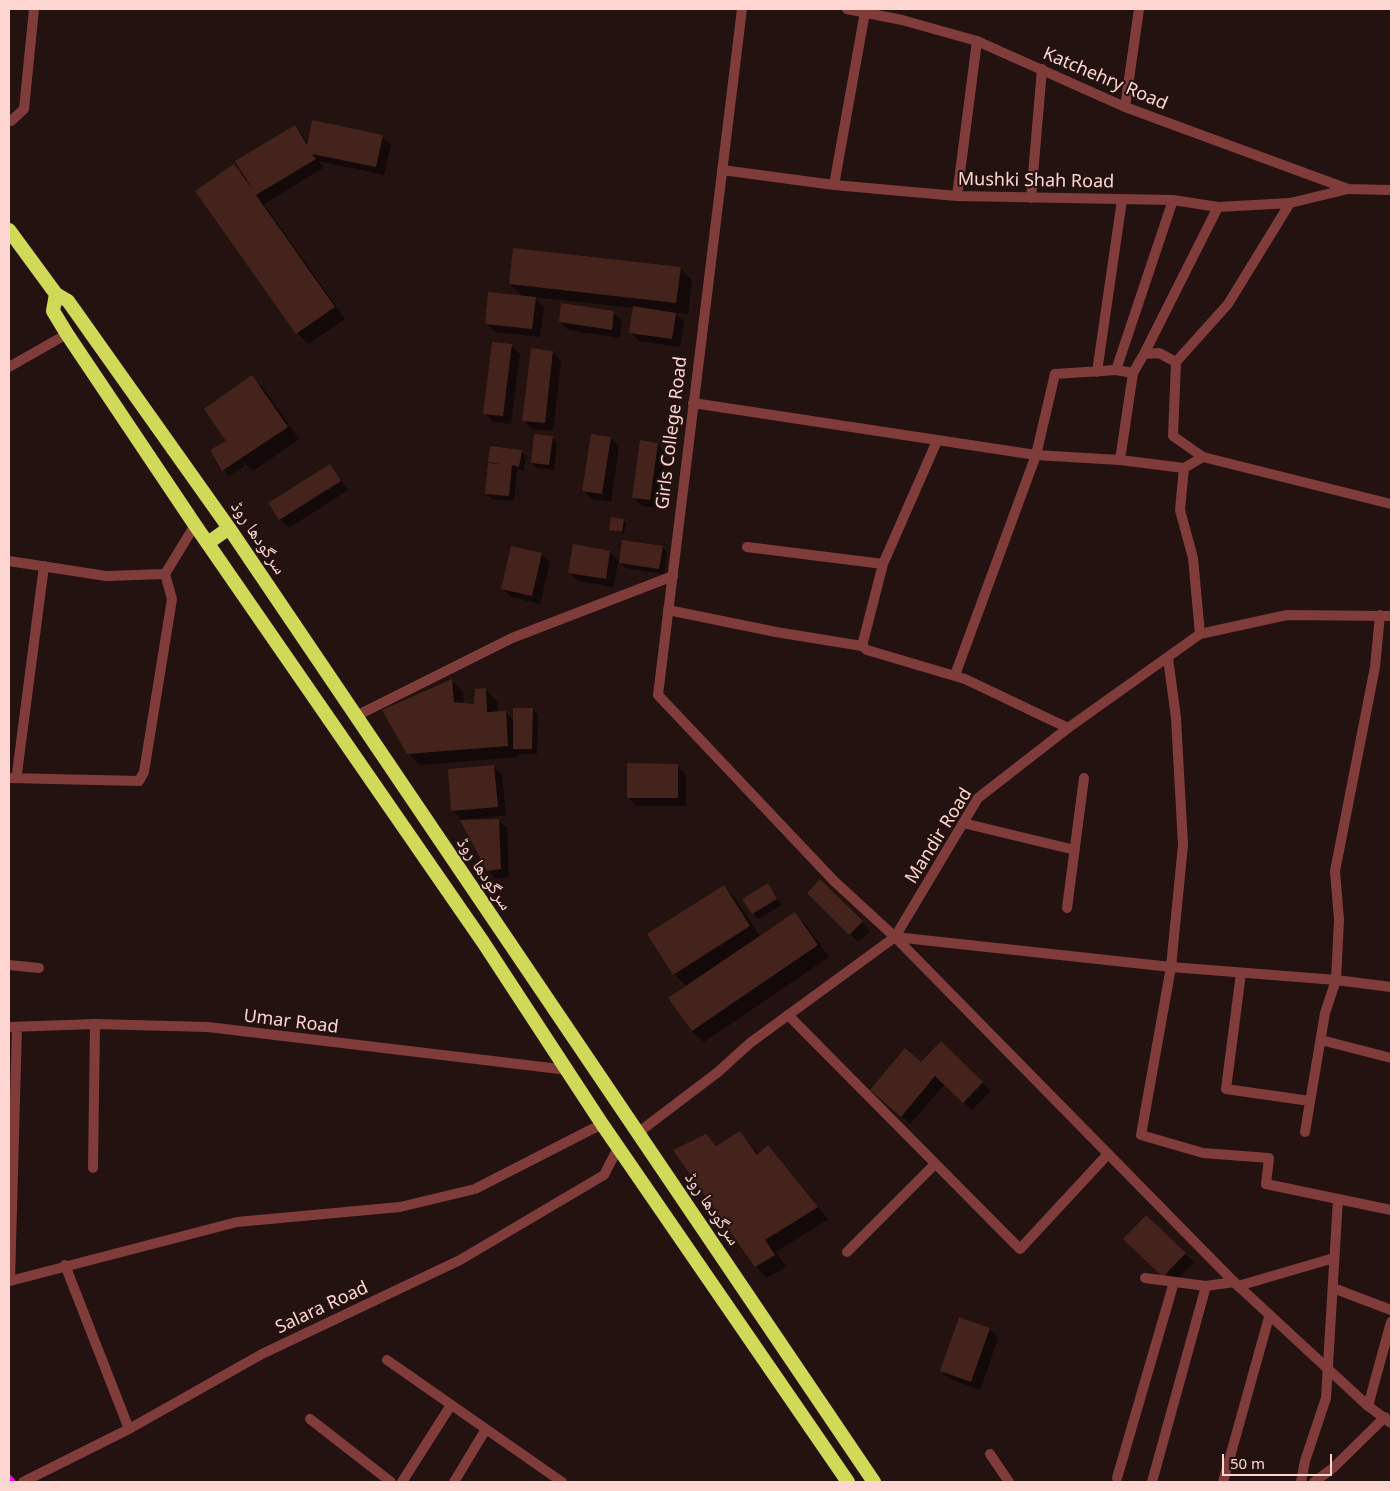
<!DOCTYPE html>
<html>
<head>
<meta charset="utf-8">
<style>
  body { margin:0 }
  #map { position:relative; width:1400px; height:1491px; overflow:hidden; background:#23120f; font-family:"Noto Sans",sans-serif }
  canvas { display:block }
  .frame { position:absolute; inset:0; border:10px solid #fdd6d2; pointer-events:none }
  .scale { position:absolute; left:1222px; top:1454px; width:110px; height:22px; box-sizing:border-box; border:2px solid #fdd6d2; border-top:0; padding-left:6px; font-size:15px; line-height:18px; white-space:nowrap; color:#fdd6d2; -webkit-text-stroke:4px #23120f; paint-order:stroke }
</style>
</head>
<body>
<div id="map">
<canvas width="1400" height="1491"></canvas>
<div class="frame"></div>
<div class="scale">50 m</div>
</div>
<script>
const context = document.querySelector('canvas').getContext('2d');
context.lineJoin = 'round';
function paint(path, color) { context.fillStyle = color; context.fill(path, 'evenodd'); }
const toPath = rows => new Path2D(rows.map(r => 'M' + r).join(''));
function stroke(path, color, width, dash) { context.strokeStyle = color; context.lineWidth = width; context.lineCap = dash ? 'butt' : 'round'; context.setLineDash(dash || []); context.stroke(path); }
function label(font, color, halo, rows, align = 'center') {
  context.font = font + ' "Noto Sans","Noto Naskh Arabic",sans-serif'; context.lineWidth = 4; context.setLineDash([]); context.textBaseline = 'middle'; context.strokeStyle = halo; context.fillStyle = color; for (const [text, x, y, turn = 0] of rows) {
    context.save(); context.translate(x, y); context.rotate((+turn || 0) * Math.PI / 180); context.textAlign = isNaN(turn) ? turn : align; if (halo) context.strokeText(text, 0, 0); context.fillText(text, 0, 0); context.restore();
  }
}
const shadow = toPath([
  [295,127,309,144,382,137,391,145,384,175,319,161,323,168,264,204,345,319,308,344,297,333,234,166,245,177],
  [680,268,692,280,688,314,674,313,684,322,680,347,639,341,630,332,634,308,534,297,544,307,540,337,495,332,486,323,523,297,510,284],
  [562,305,614,313,622,321,620,338,568,330,560,322],
  [512,346,520,354,511,424,493,422,485,413],
  [553,352,561,361,553,431,532,429,524,420],
  [252,377,263,388,299,439,253,471,243,462,245,466,228,476,211,451,228,441],
  [552,437,557,443,554,470,537,468,532,463],
  [610,438,619,446,611,502,592,499,584,491],
  [658,444,666,453,658,508,642,506,633,497],
  [521,451,526,457,524,471,517,470,514,501,492,499,486,494,492,464,490,462],
  [330,466,348,490,289,528,280,519],
  [623,520,626,523,624,534,610,529],
  [662,547,667,552,664,574,626,568,618,561,614,587,578,581,569,572,610,552,620,562],
  [541,554,550,562,540,604,511,597,503,589],
  [452,681,463,692,464,704,475,706,486,690,497,701,498,713,505,712,514,721,532,709,538,714,537,754,519,754,519,757,420,765,408,753,383,710],
  [677,765,686,774,686,806,636,806,628,797],
  [494,767,502,775,506,815,462,820,453,811],
  [498,820,507,828,509,877,496,879,488,870],
  [820,881,870,931,858,942,809,893],
  [767,885,782,905,758,919,744,899],
  [724,886,735,898,760,937,795,913,806,925,829,957,704,1042,692,1031,687,987,674,974],
  [941,1043,991,1091,972,1110,945,1084,910,1124,880,1098,921,1063],
  [740,1132,759,1155,768,1146,828,1219,776,1252,786,1267,767,1278,756,1267,675,1150,717,1147],
  [1146,1216,1194,1262,1172,1285,1125,1239],
  [990,1329,998,1338,980,1390,950,1379,941,1371]
]);
const building = toPath([
  [312,120,383,135,376,167,312,154,316,159,256,195,335,307,296,334,195,191,234,164,253,190,235,161,295,125,307,145],
  [513,248,681,267,676,303,509,284],
  [488,292,536,297,532,329,485,324],
  [561,303,614,311,612,330,559,322],
  [633,306,676,313,672,339,629,333],
  [492,342,512,344,503,416,483,414],
  [531,348,553,351,545,423,522,421],
  [252,375,288,427,222,471,210,450,226,441,204,409],
  [534,434,553,436,549,465,531,463],
  [591,434,611,437,602,494,582,491],
  [640,440,658,443,650,500,632,498],
  [490,446,522,450,519,467,512,465,509,496,485,494,488,463,502,464,488,462],
  [330,464,341,481,279,520,268,503],
  [611,517,624,519,622,532,609,530],
  [622,540,663,546,659,569,619,563],
  [573,544,610,551,606,579,568,573],
  [511,546,542,553,532,596,501,589],
  [452,679,454,702,474,704,475,689,486,688,487,712,506,711,508,746,407,754,382,710],
  [513,708,533,708,532,749,513,749],
  [627,763,678,764,678,798,627,798],
  [494,765,498,807,451,811,448,769],
  [499,819,501,869,487,871,460,820],
  [820,879,863,921,849,935,807,893],
  [768,883,777,899,752,914,742,899],
  [724,885,750,926,673,975,647,934],
  [795,912,818,945,692,1031,668,998],
  [941,1041,983,1082,963,1103,935,1076,901,1117,870,1090,905,1048,921,1062],
  [740,1131,757,1155,768,1145,818,1207,765,1240,775,1255,755,1267,673,1150,706,1134,716,1146],
  [1146,1215,1186,1253,1163,1277,1123,1239],
  [959,1317,990,1328,971,1382,940,1371]
]);
const minor = toPath([
  [11,121,24,109,34,9],
  [722,170,834,185,957,196,1173,200,1218,207,1290,203,1348,189],
  [834,185,865,12],
  [957,196,977,41],
  [1031,198,1042,69],
  [1290,203,1228,304,1176,362,1173,436,1203,457,1391,504],
  [1144,354,1218,207],
  [9,367,67,334],
  [1116,370,1173,200],
  [1097,372,1122,200],
  [693,403,1036,455,1120,460,1184,468,1203,457],
  [1120,460,1133,373],
  [1184,468,1180,510,1193,558,1200,634],
  [747,547,883,564],
  [9,561,106,576,165,574,195,525],
  [668,610,776,632,862,646,867,650,965,679,1068,728],
  [862,646,883,564,937,441],
  [1168,658,1176,718,1183,845,1171,967,1141,1135,1203,1153,1269,1158,1266,1184,1391,1210],
  [955,675,1036,455,1055,374,1116,370,1133,373,1144,354,1159,353,1176,362],
  [356,716,512,638,673,576],
  [17,773,44,566],
  [9,778,139,781,144,772,172,599,165,574],
  [963,823,1075,850],
  [1067,908,1084,778],
  [895,937,1171,967,1336,980,1391,987],
  [9,965,39,968],
  [1241,973,1226,1089,1310,1101],
  [788,1015,1020,1249,1108,1154],
  [9,1027,95,1024,208,1027,568,1070],
  [17,1027,10,1281,237,1222,400,1207,475,1189,602,1124],
  [1321,1040,1391,1058],
  [1305,1132,1325,1013,1336,980,1339,920,1335,871,1375,667,1380,615],
  [93,1168,95,1024],
  [847,1252,935,1164],
  [65,1265,129,1429],
  [1145,1278,1206,1286,1234,1282],
  [1238,1286,1334,1258],
  [1333,1288,1391,1310],
  [387,1360,562,1482],
  [1368,1406,1391,1322],
  [310,1419,391,1482],
  [990,1454,1009,1482],
  [1117,1478,1174,1282],
  [23,1482,129,1429,262,1354,460,1260,604,1175,619,1146],
  [402,1482,451,1405],
  [454,1482,486,1429],
  [1152,1482,1206,1286],
  [1223,1482,1269,1317],
  [1301,1482,1305,1461,1326,1398,1338,1199],
  [1314,1482,1333,1468,1385,1417]
]);
const tertiary = toPath([
  [742,9,658,695,834,881,895,937,1234,1282,1368,1406,1391,1423],
  [847,9,902,20,977,41,1125,107,1348,189,1391,190],
  [1125,107,1139,9],
  [639,1132,718,1072,750,1043,895,937,978,798,1068,728,1200,634,1287,615,1391,616]
]);
const trunk = toPath([
  [9,230,56,294,68,301,229,528,874,1482],
  [56,294,53,311,67,334,195,525,483,942,602,1124,848,1482],
  [208,543,229,528]
]);
const rail = toPath([
  [9,1476,14,1482]
]);
const streetNames = [
  ["Katchehry Road",1105,79,23],
  ["Mushki Shah Road",1036,181,1],
  ["Girls College Road",672,433,-83],
  ["سرگودھا روڈ",258,538,56],
  ["Mandir Road",939,836,-58],
  ["سرگودھا روڈ",484,874,56],
  ["Umar Road",291,1022,7],
  ["سرگودھا روڈ",712,1209,56],
  ["Salara Road",322,1308,-25]
];
paint(shadow, '#0007');
paint(building, '#43231b');
stroke(minor, '#803c3b', 10);
stroke(tertiary, '#803c3b', 10);
stroke(trunk, '#d0da58', 14);
stroke(rail, '#f309e1', 4, [8, 6]);
label('18px', '#fdd6d2', '#23120f', streetNames);
</script>
</body>
</html>
